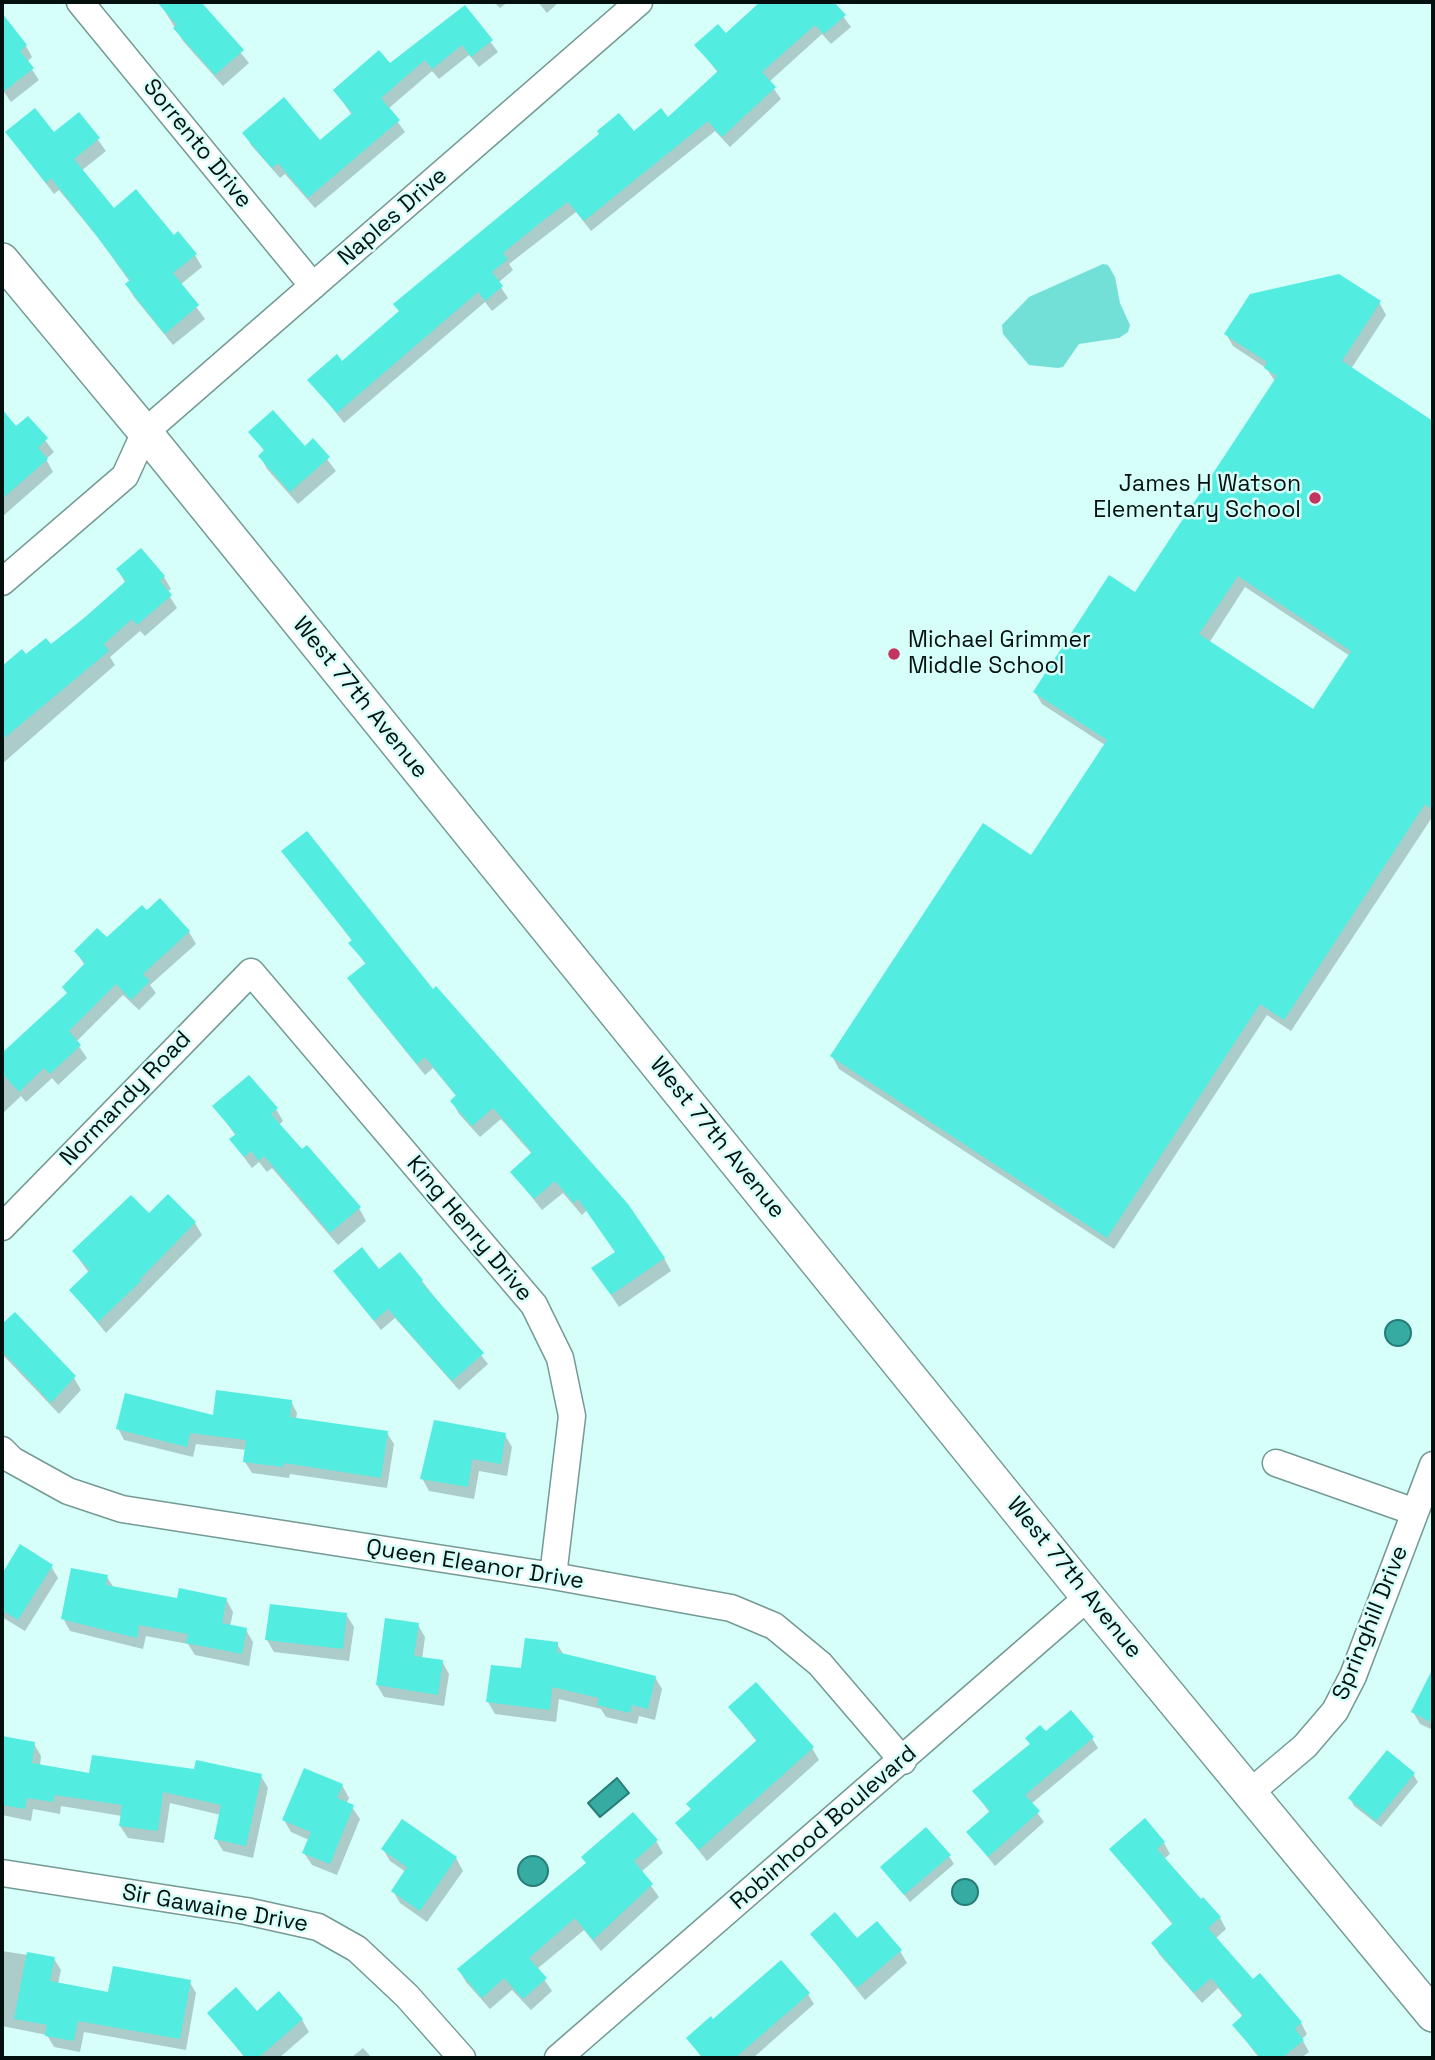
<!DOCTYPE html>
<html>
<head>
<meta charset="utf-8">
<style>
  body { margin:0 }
  #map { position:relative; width:1435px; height:2060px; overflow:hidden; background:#d6fffa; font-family:"Space Grotesk",sans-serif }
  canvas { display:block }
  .frame { position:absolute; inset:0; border:4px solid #03100e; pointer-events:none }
</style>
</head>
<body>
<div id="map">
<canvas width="1435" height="2060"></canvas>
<div class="frame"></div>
</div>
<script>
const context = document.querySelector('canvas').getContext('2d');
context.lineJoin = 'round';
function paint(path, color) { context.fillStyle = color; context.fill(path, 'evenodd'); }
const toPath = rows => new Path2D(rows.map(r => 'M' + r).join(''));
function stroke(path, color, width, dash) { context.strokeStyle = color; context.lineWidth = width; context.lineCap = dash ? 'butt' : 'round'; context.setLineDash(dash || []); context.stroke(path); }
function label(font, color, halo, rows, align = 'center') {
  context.font = font + ' "Space Grotesk",sans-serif'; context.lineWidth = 5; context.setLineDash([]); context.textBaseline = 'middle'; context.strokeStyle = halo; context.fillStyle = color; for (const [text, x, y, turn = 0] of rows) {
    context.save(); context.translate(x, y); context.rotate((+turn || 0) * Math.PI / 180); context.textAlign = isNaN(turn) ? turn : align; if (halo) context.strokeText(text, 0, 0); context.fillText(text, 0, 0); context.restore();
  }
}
const green = toPath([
  [1103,264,1108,265,1115,277,1120,303,1130,325,1128,332,1119,338,1079,344,1063,367,1058,368,1029,365,1003,334,1002,325,1029,297]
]);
const water = toPath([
  '1385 1333a13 13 0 1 1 26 0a13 13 0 1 1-26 0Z',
  [617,1778,629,1793,600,1817,588,1803,617,1778],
  '518 1871a15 15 0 1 1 30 0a15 15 0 1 1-30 0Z',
  '952 1892a13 13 0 1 1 26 0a13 13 0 1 1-26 0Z'
]);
const shadow = toPath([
  [165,2,199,2,249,63,223,86,183,41,161,5],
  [494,2,508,2,500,8],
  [538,2,559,2,547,13],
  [763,2,832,2,851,27,831,44,822,34,769,82,781,99,730,147,715,131,591,231,576,212,509,264,513,270,498,283,508,298,492,311,485,302,344,423,310,380,342,363,634,133,668,120,719,74,697,46,726,35],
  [465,7,498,52,479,67,469,55,439,79,432,71,388,109,405,132,315,208,285,174,280,178,251,145,245,133,320,142,352,115,335,91,390,65],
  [2,18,26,46,32,57,27,62,39,80,11,102,2,89],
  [79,114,106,151,81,171,113,210,173,237,195,255,202,267,180,285,205,319,173,345,134,297,127,285,130,282,99,239,59,190,54,194,7,133,54,134],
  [1379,302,1386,315,1351,369,1433,423,1433,816,1291,1031,1267,1015,1114,1249,839,1069,832,1056,1032,858,1105,745,1042,704,1035,692,1135,595,1275,381,1266,368,1233,346,1226,334],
  [1245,587,1350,656,1314,711,1209,643],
  [28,418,54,452,46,459,53,472,2,517,2,431,11,423,16,429],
  [251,432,304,448,313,441,336,471,298,504,267,469,260,456,265,452],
  [118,570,164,577,171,589,167,592,177,608,145,636,140,631,110,657,115,665,2,764,2,667,22,651,26,656,50,646,126,584],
  [284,852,432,991,664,1258,671,1271,619,1307,601,1280,616,1253,587,1210,582,1215,563,1193,542,1210,512,1172,532,1154,501,1119,480,1137,459,1114,452,1101,457,1097,433,1068,425,1075,357,991,350,979,366,965,351,943,353,942],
  [146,912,189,932,196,944,150,985,156,993,139,1010,123,995,76,1042,87,1058,58,1085,52,1078,26,1102,21,1096,2,1114,2,1055,68,994,85,966,76,951,107,939],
  [215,1107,276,1109,283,1121,279,1125,359,1208,366,1221,338,1245,272,1168,267,1172,259,1162,252,1168,231,1140,236,1136],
  [149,1215,195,1223,202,1235,106,1333,71,1290,89,1273,74,1252],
  [335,1272,422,1281,488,1364,459,1390,395,1318,381,1330],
  [15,1314,74,1378,81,1390,59,1414,2,1354,2,1326],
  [291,1401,297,1413,296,1419,387,1433,394,1444,387,1488,290,1474,289,1478,252,1473,245,1462,247,1450,196,1444,193,1457,124,1440,118,1428,214,1417],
  [505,1435,512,1447,507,1476,479,1471,474,1499,429,1491,422,1478],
  [51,1566,58,1578,25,1631,2,1617,2,1568,6,1571],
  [107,1577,114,1588,178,1600,226,1599,233,1612,230,1627,246,1630,253,1642,249,1666,195,1655,188,1644,146,1636,143,1649,70,1631,63,1618],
  [346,1614,354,1627,349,1661,274,1652,267,1640],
  [418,1625,425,1637,422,1659,442,1661,449,1674,444,1706,384,1697,377,1685],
  [557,1644,564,1655,655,1677,662,1689,655,1720,639,1716,637,1724,606,1717,601,1709,559,1699,556,1722,495,1714,488,1702],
  [1433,1672,1433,1730,1420,1724,1413,1712],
  [730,1707,812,1748,819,1760,707,1861,677,1823,757,1742],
  [1046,1734,1092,1738,1098,1748,1031,1804,1044,1822,995,1866,968,1832,990,1813,974,1791],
  [2,1738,34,1744,41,1756,40,1766,90,1775,195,1771,261,1776,268,1788,253,1858,223,1851,216,1839,221,1815,170,1803,164,1843,128,1838,120,1826,122,1816,61,1806,60,1814,33,1809,31,1821,2,1815],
  [1413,1774,1418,1782,1381,1827,1354,1806,1350,1798],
  [342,1785,349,1798,346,1804,352,1807,360,1819,337,1875,312,1865,304,1853,309,1840,291,1832,284,1820],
  [656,1841,663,1853,641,1872,659,1897,601,1951,584,1930,537,1969,552,1991,531,2010,512,1990,490,2009,466,1982,459,1970,588,1864],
  [1164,1843,1170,1854,1164,1859,1201,1902,1220,1918,1226,1929,1215,1939,1253,1982,1301,2023,1307,2034,1302,2039,1309,2052,1301,2058,1259,2058,1234,2025,1243,2017,1218,1988,1202,2003,1159,1954,1153,1943,1173,1925,1111,1849],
  [383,1849,456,1858,463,1871,427,1922,400,1903,393,1891,406,1872,390,1861],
  [949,1856,954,1864,910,1902,882,1867],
  [812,1934,900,1951,907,1963,865,2000],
  [2,1951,54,1959,61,1970,58,1984,110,1994,189,1981,196,1993,186,2050,84,2032,80,2052,54,2047,47,2035,2,2026],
  [808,1994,814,2004,753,2058,702,2058,688,2039,713,2022],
  [209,2013,257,2014,302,2020,309,2032,279,2058,245,2058],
  [363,2048,372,2058,351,2058]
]);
const building = toPath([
  [157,2,201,2,244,50,215,75,173,28,177,25],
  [760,2,834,2,846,15,824,34,815,25,762,72,776,87,722,137,708,121,584,221,568,202,545,219,503,253,508,259,492,272,503,286,485,301,478,292,337,413,307,380,337,354,342,361,399,311,393,304,599,134,597,131,619,113,634,131,661,108,668,117,718,71,694,45,718,24,726,33],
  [465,5,493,40,471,57,462,45,432,69,425,60,381,98,400,120,308,198,278,163,272,168,242,133,284,97,320,140,352,113,333,90,379,50,390,63],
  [2,13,27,45,20,51,34,68,2,93],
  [35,108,54,132,79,112,100,138,74,159,114,208,136,189,174,235,178,231,197,254,173,273,199,305,165,334,125,284,130,280,90,227,51,178,46,183,5,132],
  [1339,274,1381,301,1342,361,1433,421,1433,810,1425,804,1284,1020,1260,1004,1107,1238,830,1056,983,823,1031,855,1107,740,1033,692,1109,575,1135,592,1277,376,1264,368,1267,362,1224,334,1250,294],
  [1238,576,1351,651,1313,709,1199,634],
  [2,409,16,426,28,416,48,438,38,448,48,459,2,499],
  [273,410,305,446,313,438,330,457,290,492,258,456,264,450,248,432],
  [141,548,165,576,160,581,172,595,137,625,132,619,104,644,109,651,2,740,2,666,22,649,26,654,46,638,51,644,83,619,126,581,116,569],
  [307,831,433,989,436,986,628,1204,665,1258,611,1295,591,1268,615,1252,578,1199,574,1203,555,1181,534,1199,510,1172,532,1152,493,1108,472,1126,450,1101,456,1095,425,1057,417,1064,347,978,366,963,348,943,352,940,281,851],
  [160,898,190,931,143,974,150,981,131,1000,116,984,69,1031,81,1045,50,1074,44,1068,19,1092,2,1073,2,1053,67,993,62,987,85,963,74,951,97,928,107,937,142,905,147,910],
  [249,1075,278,1108,271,1114,302,1149,307,1145,361,1207,330,1233,264,1156,259,1161,251,1151,244,1157,229,1139,236,1134,212,1106],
  [168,1194,196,1222,140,1279,141,1281,98,1322,69,1290,90,1270,72,1251,131,1195,149,1213],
  [362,1247,379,1269,400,1252,423,1280,421,1282,484,1353,452,1381,388,1309,374,1321,333,1271],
  [15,1312,76,1376,51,1403,2,1351,2,1324],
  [216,1390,292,1400,290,1417,388,1431,381,1478,284,1463,283,1467,243,1462,246,1440,190,1433,187,1447,116,1429,125,1393,213,1415],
  [434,1420,506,1433,501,1464,472,1459,468,1487,420,1479],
  [20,1544,53,1565,18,1620,2,1610,2,1574],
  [71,1568,108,1575,106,1585,177,1598,179,1588,227,1598,222,1623,247,1628,242,1654,186,1643,188,1634,139,1625,137,1638,61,1619],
  [270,1604,347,1613,343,1649,265,1640],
  [385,1618,419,1623,414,1656,443,1660,438,1695,376,1685],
  [525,1638,558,1642,557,1652,656,1676,648,1709,632,1705,630,1713,597,1705,599,1698,552,1687,550,1710,486,1702,491,1665,521,1668],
  [1433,1668,1433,1723,1411,1712],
  [756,1682,814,1747,699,1850,675,1823,691,1809,686,1804,757,1740,728,1707],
  [1071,1710,1094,1737,1025,1795,1040,1811,988,1857,966,1832,990,1811,972,1791,1030,1744,1025,1738,1040,1725,1046,1731],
  [2,1736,35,1742,32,1763,89,1773,92,1755,194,1769,196,1760,262,1774,246,1846,214,1839,221,1805,163,1792,158,1831,119,1826,122,1805,55,1795,53,1802,27,1798,25,1809,2,1805],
  [1387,1750,1415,1773,1376,1821,1348,1798],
  [304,1768,343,1784,337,1798,354,1805,330,1864,302,1853,311,1832,282,1820],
  [633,1812,658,1840,634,1861,653,1884,593,1940,575,1918,529,1958,547,1978,523,1999,504,1978,482,1998,457,1969,586,1863,581,1857],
  [1145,1818,1165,1842,1157,1849,1201,1899,1203,1897,1221,1917,1208,1928,1253,1979,1260,1973,1302,2022,1295,2029,1304,2040,1282,2058,1261,2058,1232,2025,1243,2015,1211,1978,1194,1993,1151,1943,1173,1923,1109,1849],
  [402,1819,457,1857,420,1911,391,1891,407,1867,381,1849],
  [926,1827,951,1855,904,1895,880,1867],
  [835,1912,857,1938,877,1921,902,1950,857,1988,810,1934],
  [27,1952,55,1957,50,1981,108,1992,113,1966,191,1980,180,2039,78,2021,74,2041,45,2036,47,2025,14,2019],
  [781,1960,810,1993,735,2058,703,2058,686,2038,711,2016,713,2019],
  [236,1987,257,2011,279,1991,303,2019,258,2058,246,2058,207,2013]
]);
const minor = toPath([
  [80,2,313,286],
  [2,582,125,476,145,432,639,2],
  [2,1227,251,972,534,1305,560,1358,572,1416,553,1576],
  [2,1450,12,1460,68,1491,122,1509,553,1576,731,1608,774,1626,820,1664,903,1761],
  [1276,1463,1415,1512],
  [1252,1791,1305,1746,1335,1711,1353,1676,1433,1465],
  [2,1873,246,1911,318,1927,357,1949,407,1996,462,2058],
  [558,2058,1088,1597]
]);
const tertiary = toPath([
  [2,260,145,432,1088,1597,1433,2015]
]);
const markers = [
  [1315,498,7,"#c3345e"],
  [894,654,7,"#c3345e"]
];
const streetNames = [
  ["Sorrento Drive",197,144,51],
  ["Naples Drive",393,217,-41],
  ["West 77th Avenue",360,698,51],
  ["Normandy Road",126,1099,-46],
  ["West 77th Avenue",717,1138,51],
  ["King Henry Drive",469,1229,50],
  ["Queen Eleanor Drive",475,1565,9],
  ["West 77th Avenue",1074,1578,51],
  ["Springhill Drive",1371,1623,-68],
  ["Robinhood Boulevard",824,1828,-41],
  ["Sir Gawaine Drive",215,1909,10]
];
const poiNames = [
  ["James H Watson",1301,485],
  ["Elementary School",1301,511],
  ["Michael Grimmer",908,641,"left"],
  ["Middle School",908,667,"left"]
];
paint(green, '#72e0d7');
paint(water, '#35aba2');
stroke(water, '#267c76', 2);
paint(shadow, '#0003');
paint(building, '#52ece0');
stroke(minor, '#749a95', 29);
stroke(tertiary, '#749a95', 36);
stroke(minor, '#fff', 26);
stroke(tertiary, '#fff', 33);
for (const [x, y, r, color] of markers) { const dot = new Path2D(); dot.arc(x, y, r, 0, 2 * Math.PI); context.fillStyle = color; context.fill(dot); stroke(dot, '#d6fffa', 2.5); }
label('23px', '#03100e', '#d6fffa', streetNames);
label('23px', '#03100e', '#d6fffa', poiNames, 'right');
</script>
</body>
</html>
